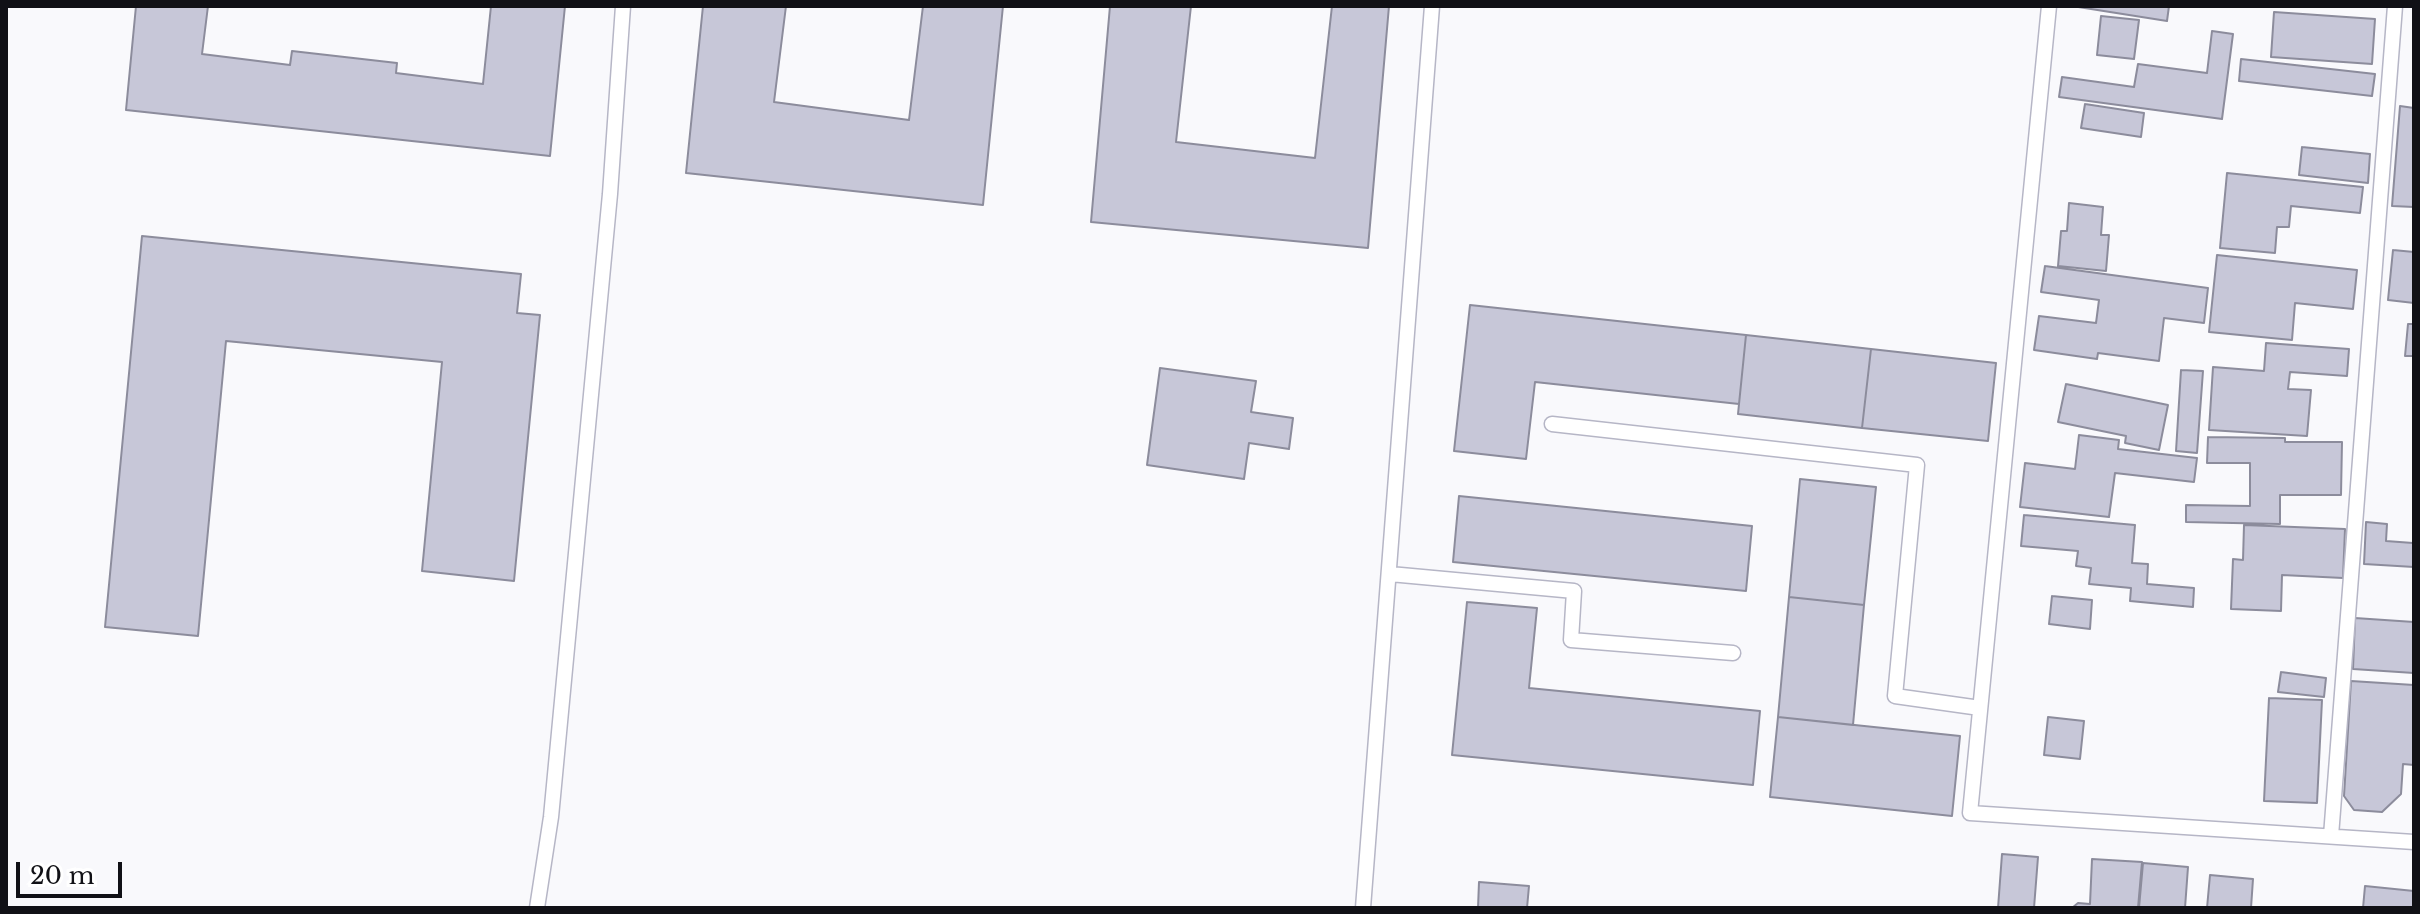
<!DOCTYPE html>
<html>
<head>
<meta charset="utf-8">
<style>
  body { margin:0 }
  #map { position:relative; width:2420px; height:914px; overflow:hidden; background:#f9f9fc; font-family:"Libre Baskerville",serif }
  canvas { display:block }
  .frame { position:absolute; inset:0; border:8px solid #111116; pointer-events:none }
  .scale { position:absolute; left:16px; top:862px; width:106px; height:36px; box-sizing:border-box; border:4px solid #111116; border-top:0; padding-left:10px; font-size:24px; line-height:28px; white-space:nowrap; color:#111116; -webkit-text-stroke:6px #fff; paint-order:stroke }
</style>
</head>
<body>
<div id="map">
<canvas width="2420" height="914"></canvas>
<div class="frame"></div>
<div class="scale">20 m</div>
</div>
<script>
const context = document.querySelector('canvas').getContext('2d');
context.lineJoin = 'round';
function paint(path, color) { context.fillStyle = color; context.fill(path, 'evenodd'); }
const toPath = rows => new Path2D(rows.map(r => 'M' + r).join(''));
function stroke(path, color, width, dash) { context.strokeStyle = color; context.lineWidth = width; context.lineCap = dash ? 'butt' : 'round'; context.setLineDash(dash || []); context.stroke(path); }
const building = toPath([
  [136,6,208,6,202,54,290,65,292,51,397,63,396,73,483,84,491,6,565,6,550,156,126,110,136,6],
  [703,6,786,6,774,102,909,120,923,6,1003,6,983,205,686,173,703,6],
  [1110,6,1191,6,1176,142,1315,158,1332,6,1389,6,1368,248,1091,222,1110,6],
  [2072,6,2169,6,2167,21,2072,6],
  [2274,12,2375,19,2372,64,2271,57,2274,12],
  [2101,16,2139,20,2134,59,2097,55,2101,16],
  [2212,31,2233,34,2222,119,2059,97,2062,77,2134,87,2138,64,2207,73,2212,31],
  [2241,59,2375,74,2372,96,2239,81,2241,59],
  [2085,104,2144,113,2141,137,2081,128,2085,104],
  [2400,106,2414,108,2414,207,2392,206,2400,106],
  [2302,147,2370,154,2368,183,2299,175,2302,147],
  [2227,173,2363,187,2360,213,2291,206,2289,227,2277,227,2275,253,2220,248,2227,173],
  [2069,203,2103,207,2101,235,2109,235,2106,271,2058,266,2061,231,2067,231,2069,203],
  [142,236,521,274,517,313,540,315,514,581,422,571,442,362,226,341,198,636,105,627,142,236],
  [2393,250,2414,252,2414,303,2388,300,2393,250],
  [2217,255,2357,270,2353,309,2295,303,2292,340,2209,332,2217,255],
  [2045,266,2208,288,2204,323,2164,318,2159,361,2098,353,2097,359,2034,350,2039,316,2096,323,2099,300,2041,292,2045,266],
  [1470,305,1746,335,1739,404,1535,382,1526,459,1454,451,1470,305],
  [2408,324,2414,324,2414,356,2405,356,2408,324],
  [1746,335,1871,349,1862,428,1738,414,1746,335],
  [2266,343,2349,349,2347,376,2290,372,2288,389,2311,390,2307,436,2209,430,2213,367,2264,371,2266,343],
  [1871,349,1996,363,1988,441,1862,428,1871,349],
  [1160,368,1256,381,1251,412,1293,418,1289,449,1249,443,1244,479,1147,465,1160,368],
  [2181,370,2203,371,2197,453,2176,451,2181,370],
  [2066,384,2168,405,2159,450,2125,443,2126,436,2058,422,2066,384],
  [2079,435,2119,440,2118,449,2197,458,2194,482,2115,473,2109,517,2020,507,2025,463,2075,469,2079,435],
  [2208,437,2285,438,2285,442,2342,442,2341,495,2280,495,2280,524,2186,522,2186,505,2250,506,2250,463,2207,463,2208,437],
  [1800,479,1876,487,1864,605,1789,597,1800,479],
  [1459,496,1752,526,1746,591,1453,562,1459,496],
  [2024,515,2135,525,2132,563,2148,564,2147,584,2194,588,2193,607,2130,601,2131,588,2089,584,2091,568,2076,566,2078,551,2021,546,2024,515],
  [2366,522,2387,524,2386,541,2413,543,2414,526,2414,567,2364,564,2366,522],
  [2244,525,2345,529,2343,578,2282,575,2281,611,2231,609,2233,559,2243,560,2244,525],
  [2052,596,2092,600,2090,629,2049,624,2052,596],
  [1789,597,1864,605,1853,725,1778,717,1789,597],
  [1467,602,1537,608,1529,688,1760,711,1753,785,1452,755,1467,602],
  [2355,618,2414,622,2414,673,2353,669,2355,618],
  [2281,672,2326,678,2324,697,2278,692,2281,672],
  [2351,681,2414,685,2414,765,2403,764,2401,794,2382,812,2354,810,2344,796,2351,681],
  [2269,698,2322,700,2317,803,2264,801,2269,698],
  [1778,717,1960,736,1952,816,1770,797,1778,717],
  [2048,717,2084,721,2080,759,2044,755,2048,717],
  [2002,854,2038,857,2034,908,1998,908,2002,854],
  [2092,859,2142,862,2138,908,2072,908,2078,903,2090,904,2092,859],
  [2143,863,2188,867,2185,908,2139,908,2143,863],
  [2210,875,2253,879,2251,908,2207,908,2210,875],
  [1479,882,1529,886,1527,908,1478,908,1479,882],
  [2365,886,2414,891,2414,908,2363,908,2365,886]
]);
const lane = toPath([
  [2049,6,1970,813,2414,842],
  [1552,424,1917,465,1895,696,1980,708],
  [1390,574,1574,591,1571,640,1733,653],
  [2331,836,2395,6],
  [537,908,551,817,610,194,623,6],
  [1363,908,1432,6]
]);
paint(building, '#c7c7d8');
stroke(building, '#8c8c9c', 2);
stroke(lane, '#b6b6c6', 17);
stroke(lane, '#fff', 14);
</script>
</body>
</html>
